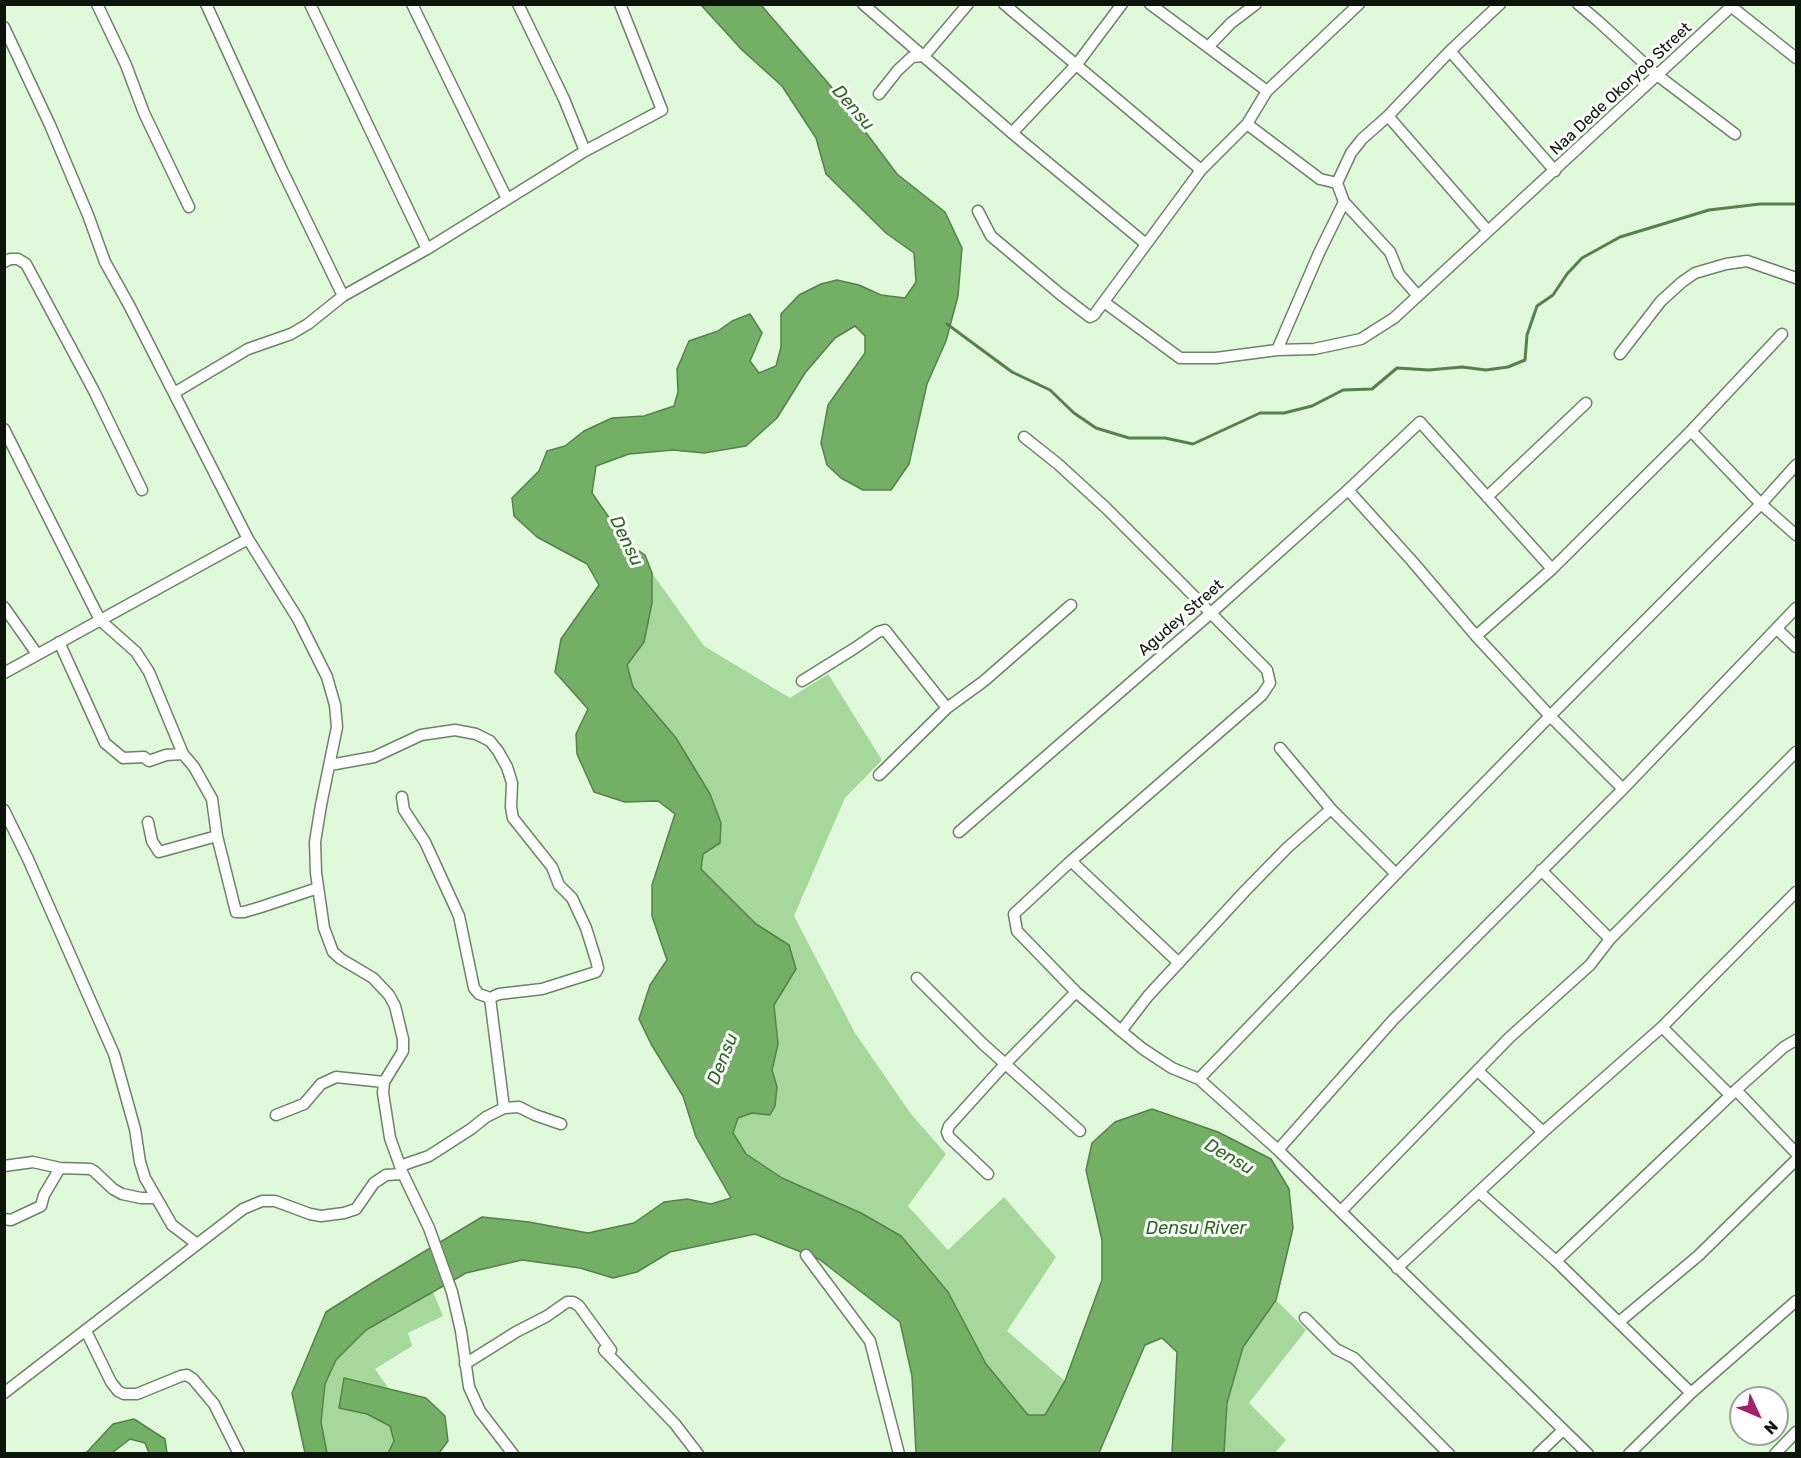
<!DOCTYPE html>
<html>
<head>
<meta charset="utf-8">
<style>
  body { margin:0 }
  #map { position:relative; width:1801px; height:1458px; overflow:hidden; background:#dff9da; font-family:Rubik,sans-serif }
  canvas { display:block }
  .frame { position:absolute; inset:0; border:6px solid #0c150a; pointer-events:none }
  .north { position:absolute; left:1729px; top:1386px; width:60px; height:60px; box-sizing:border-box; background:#fdfefd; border:2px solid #9da19c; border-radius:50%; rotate:134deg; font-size:16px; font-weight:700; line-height:24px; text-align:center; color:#0c150a }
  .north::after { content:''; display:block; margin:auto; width:21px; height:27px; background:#a3206d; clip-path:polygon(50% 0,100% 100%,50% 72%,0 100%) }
</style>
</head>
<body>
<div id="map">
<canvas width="1801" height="1458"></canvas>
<div class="frame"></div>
<div class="north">N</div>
</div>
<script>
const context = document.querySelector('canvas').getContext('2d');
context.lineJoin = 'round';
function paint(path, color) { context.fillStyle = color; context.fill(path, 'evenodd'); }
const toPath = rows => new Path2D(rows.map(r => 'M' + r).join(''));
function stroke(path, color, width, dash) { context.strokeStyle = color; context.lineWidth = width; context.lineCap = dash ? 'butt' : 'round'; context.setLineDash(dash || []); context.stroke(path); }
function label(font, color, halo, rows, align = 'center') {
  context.font = font + ' Rubik,sans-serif'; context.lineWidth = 6; context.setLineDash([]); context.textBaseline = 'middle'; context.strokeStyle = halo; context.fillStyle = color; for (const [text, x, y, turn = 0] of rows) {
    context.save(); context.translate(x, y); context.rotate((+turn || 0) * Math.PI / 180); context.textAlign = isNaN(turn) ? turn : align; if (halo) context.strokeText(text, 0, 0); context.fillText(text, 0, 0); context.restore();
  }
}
const green = toPath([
  [652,573,704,646,790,698,828,674,882,760,845,798,794,916,855,1033,911,1114,946,1154,908,1206,948,1250,1004,1197,1056,1257,1007,1331,1065,1381,1045,1416,1028,1415,986,1364,948,1292,901,1236,861,1213,782,1178,746,1154,733,1133,738,1118,752,1113,770,1115,777,1087,772,1070,778,1044,774,1005,783,990,788,945,756,924,701,869,703,854,720,843,721,823,710,794,676,738,633,688,627,665,644,641,652,603],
  [433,1292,443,1316,408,1333,412,1346,375,1369,389,1389,344,1378,339,1408,367,1414,390,1426,394,1441,388,1453,327,1453,321,1422,325,1384,336,1360,366,1330],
  [1276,1300,1306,1330,1249,1403,1286,1440,1275,1453,1224,1454,1227,1403,1243,1347]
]);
const water = toPath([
  [701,5,761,5,834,90,897,174,945,212,962,248,958,296,946,341,927,384,909,464,891,490,863,490,841,478,827,465,821,443,828,405,865,353,865,336,855,326,835,338,805,373,777,418,746,446,704,453,673,450,629,454,596,466,592,493,626,542,645,555,652,573,652,603,644,642,627,665,633,687,676,738,710,794,721,823,720,843,703,854,701,869,756,924,789,945,796,969,774,1005,778,1044,772,1070,777,1087,775,1106,770,1115,752,1113,738,1118,733,1133,746,1154,782,1178,861,1213,901,1236,948,1292,986,1364,1028,1415,1045,1415,1065,1381,1102,1280,1102,1240,1086,1170,1092,1143,1115,1122,1152,1109,1218,1132,1271,1159,1289,1189,1293,1228,1276,1300,1243,1347,1227,1403,1224,1453,1172,1453,1177,1352,1162,1338,1145,1345,1099,1453,916,1453,912,1376,900,1322,819,1259,755,1234,670,1252,637,1272,613,1278,580,1268,522,1260,466,1273,366,1330,336,1360,325,1384,321,1422,327,1453,305,1453,292,1393,326,1312,372,1283,482,1217,529,1222,588,1233,634,1223,664,1202,687,1199,711,1204,731,1198,696,1137,683,1096,651,1044,639,1019,650,985,667,960,652,916,652,885,675,814,658,801,625,802,594,792,577,754,576,734,588,709,555,672,561,639,599,585,587,564,537,537,514,516,512,498,539,471,547,451,565,446,584,431,612,418,644,416,674,406,678,392,677,369,689,341,718,331,732,321,750,314,762,333,750,361,759,373,776,366,781,347,781,314,799,295,821,284,837,280,859,285,881,295,905,298,916,282,914,253,886,233,826,174,816,138,782,86,742,50,701,5],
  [344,1378,426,1398,445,1416,448,1441,439,1453,388,1453,394,1441,390,1426,367,1414,339,1408,344,1378],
  [134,1419,165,1439,167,1453,149,1453,145,1443,130,1439,112,1453,82,1453,87,1452,113,1424,134,1419]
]);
const stream = toPath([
  [947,324,1012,372,1050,390,1074,413,1096,428,1129,438,1165,438,1193,444,1260,413,1284,413,1312,406,1343,390,1372,389,1397,368,1429,370,1462,367,1486,370,1508,367,1525,360,1527,335,1537,306,1553,295,1567,274,1582,258,1620,237,1709,210,1760,204,1796,204]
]);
const minor = toPath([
  [97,4,126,65,144,113,189,207],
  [206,4,281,168,343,296],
  [310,4,427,249],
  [412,4,507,199],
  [518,4,564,99,585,151],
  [863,4,1012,133,1146,244],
  [1004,4,1201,170],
  [1150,4,1267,91],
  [1578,4,1598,21,1657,75,1735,134],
  [1728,4,1796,58],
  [4,27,50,125,88,215,105,262,129,305,248,539,298,619,327,677,335,705,337,727,321,805,315,842,316,873,324,928,333,952,341,959,373,978,389,995,395,1006,403,1039,403,1051,384,1082,383,1093,390,1138,403,1174,429,1228,452,1292,461,1331,469,1387,480,1411,513,1454],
  [1208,47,1231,23,1256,4],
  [1450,51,1555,171],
  [879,94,898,70,912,57,924,56,968,4],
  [1388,116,1488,231],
  [1247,124,1320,179,1337,183],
  [1012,133,1077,64,1122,4],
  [978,211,991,236,1060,294,1090,317,1094,315,1201,170,1247,124,1267,91,1359,4],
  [4,262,10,259,18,259,26,264,94,391,142,490],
  [1418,296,1399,274,1390,252,1344,202,1337,183,1351,153,1362,139,1388,116,1450,51,1500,4],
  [1104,302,1180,358,1216,358,1277,350,1314,349,1361,339,1394,318,1734,4],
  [1277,350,1319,253,1344,202],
  [1620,354,1661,301,1682,282,1695,273,1726,264,1747,261,1796,278],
  [174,393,248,349,291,334,308,324,343,296,427,249,585,151,662,110,620,4],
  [4,429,100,620,136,652,149,672,183,754,194,767,212,799,217,836,236,912,244,912,261,907,318,888],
  [1691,431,1761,504,1796,535],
  [1024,437,1058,464,1106,508,1182,584,1267,670,1270,683,1262,695,1071,861,1014,914,1017,931,1076,992,1121,1031,1143,1049,1172,1068,1199,1079,1278,1150,1588,1454],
  [1348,490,1412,561,1476,636,1550,716,1623,789],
  [1487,497,1586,403],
  [4,607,37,654],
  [1777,629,1796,647],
  [1476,636,1552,569,1691,431,1782,334],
  [59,642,105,743,123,758,144,757,149,761,166,755,183,754],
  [4,673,248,539],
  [802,681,855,648,878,632,885,630,947,708],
  [1280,748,1331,809,1396,874],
  [330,765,374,757,421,735,455,730,476,734,490,741,498,751,507,767,512,783,511,807,513,818,552,867,559,885,572,898,586,928,596,960,598,968,596,972,542,989,499,994,490,998,479,994,474,988,459,916,425,842,404,810,402,797],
  [879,775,947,708,984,681,1071,605],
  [4,810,28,859,114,1054,135,1129,140,1162,145,1178,172,1225,197,1244],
  [148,822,152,841,159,852,217,836],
  [959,832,1211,613,1348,490,1420,422,1552,569],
  [1071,861,1179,963],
  [1541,870,1610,939],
  [917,978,983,1044,1080,1131],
  [490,998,504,1108],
  [1662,1027,1730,1095],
  [1121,1031,1148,996,1245,891,1287,848,1331,809],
  [1478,1071,1543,1132],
  [1199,1079,1396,874,1550,716,1761,504,1796,465],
  [1736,1090,1796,1153],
  [276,1115,304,1104,321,1084,336,1077,384,1082],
  [1278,1150,1393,1020,1623,789,1796,608],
  [4,1166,33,1162,60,1168,90,1169,94,1171,113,1189,122,1194,141,1198,156,1198],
  [400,1166,429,1156,471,1129,486,1117,504,1108,519,1107,535,1115,561,1124],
  [988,1174,949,1137,947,1132,949,1126,1006,1063,1076,992],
  [1479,1192,1556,1261,1691,1393],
  [1342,1210,1509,1038,1590,965,1610,939,1796,752],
  [4,1219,11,1220,41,1206,44,1195,60,1168],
  [806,1255,870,1341,899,1454],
  [1556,1261,1736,1090,1784,1047,1796,1040],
  [1397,1268,1543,1132,1662,1027,1796,892],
  [1305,1318,1336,1349,1354,1358,1449,1454],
  [1619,1322,1698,1256,1796,1160],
  [86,1331,111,1382,118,1391,124,1394,137,1394,181,1376,187,1375,193,1379,214,1404,239,1454],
  [604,1350,675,1424,698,1454],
  [465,1364,516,1332,547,1316,567,1302,573,1302,579,1306,611,1350],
  [4,1393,243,1209,262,1201,275,1201,310,1214,321,1216,344,1213,356,1209,374,1183,386,1175,403,1174],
  [1538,1454,1563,1430],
  [1629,1454,1691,1393,1796,1301],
  [1775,1454,1796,1432]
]);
const streetNames = [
  ["Naa Dede Okoryoo Street",1621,89,-43],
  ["Agudey Street",1181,618,-41]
];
const waterNames = [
  ["Densu",853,108,49],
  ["Densu",626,541,64],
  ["Densu",723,1059,-68],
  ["Densu",1229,1157,30],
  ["Densu River",1196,1229]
];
paint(green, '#a6d89c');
paint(water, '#73b066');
stroke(water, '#54824a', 1.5);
stroke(stream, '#54824a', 3);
stroke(minor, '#6c8367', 13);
stroke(minor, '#fff', 10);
label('16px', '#0c150a', '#fdfefd', streetNames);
label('italic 18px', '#2c671f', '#fdfefd', waterNames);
</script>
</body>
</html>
